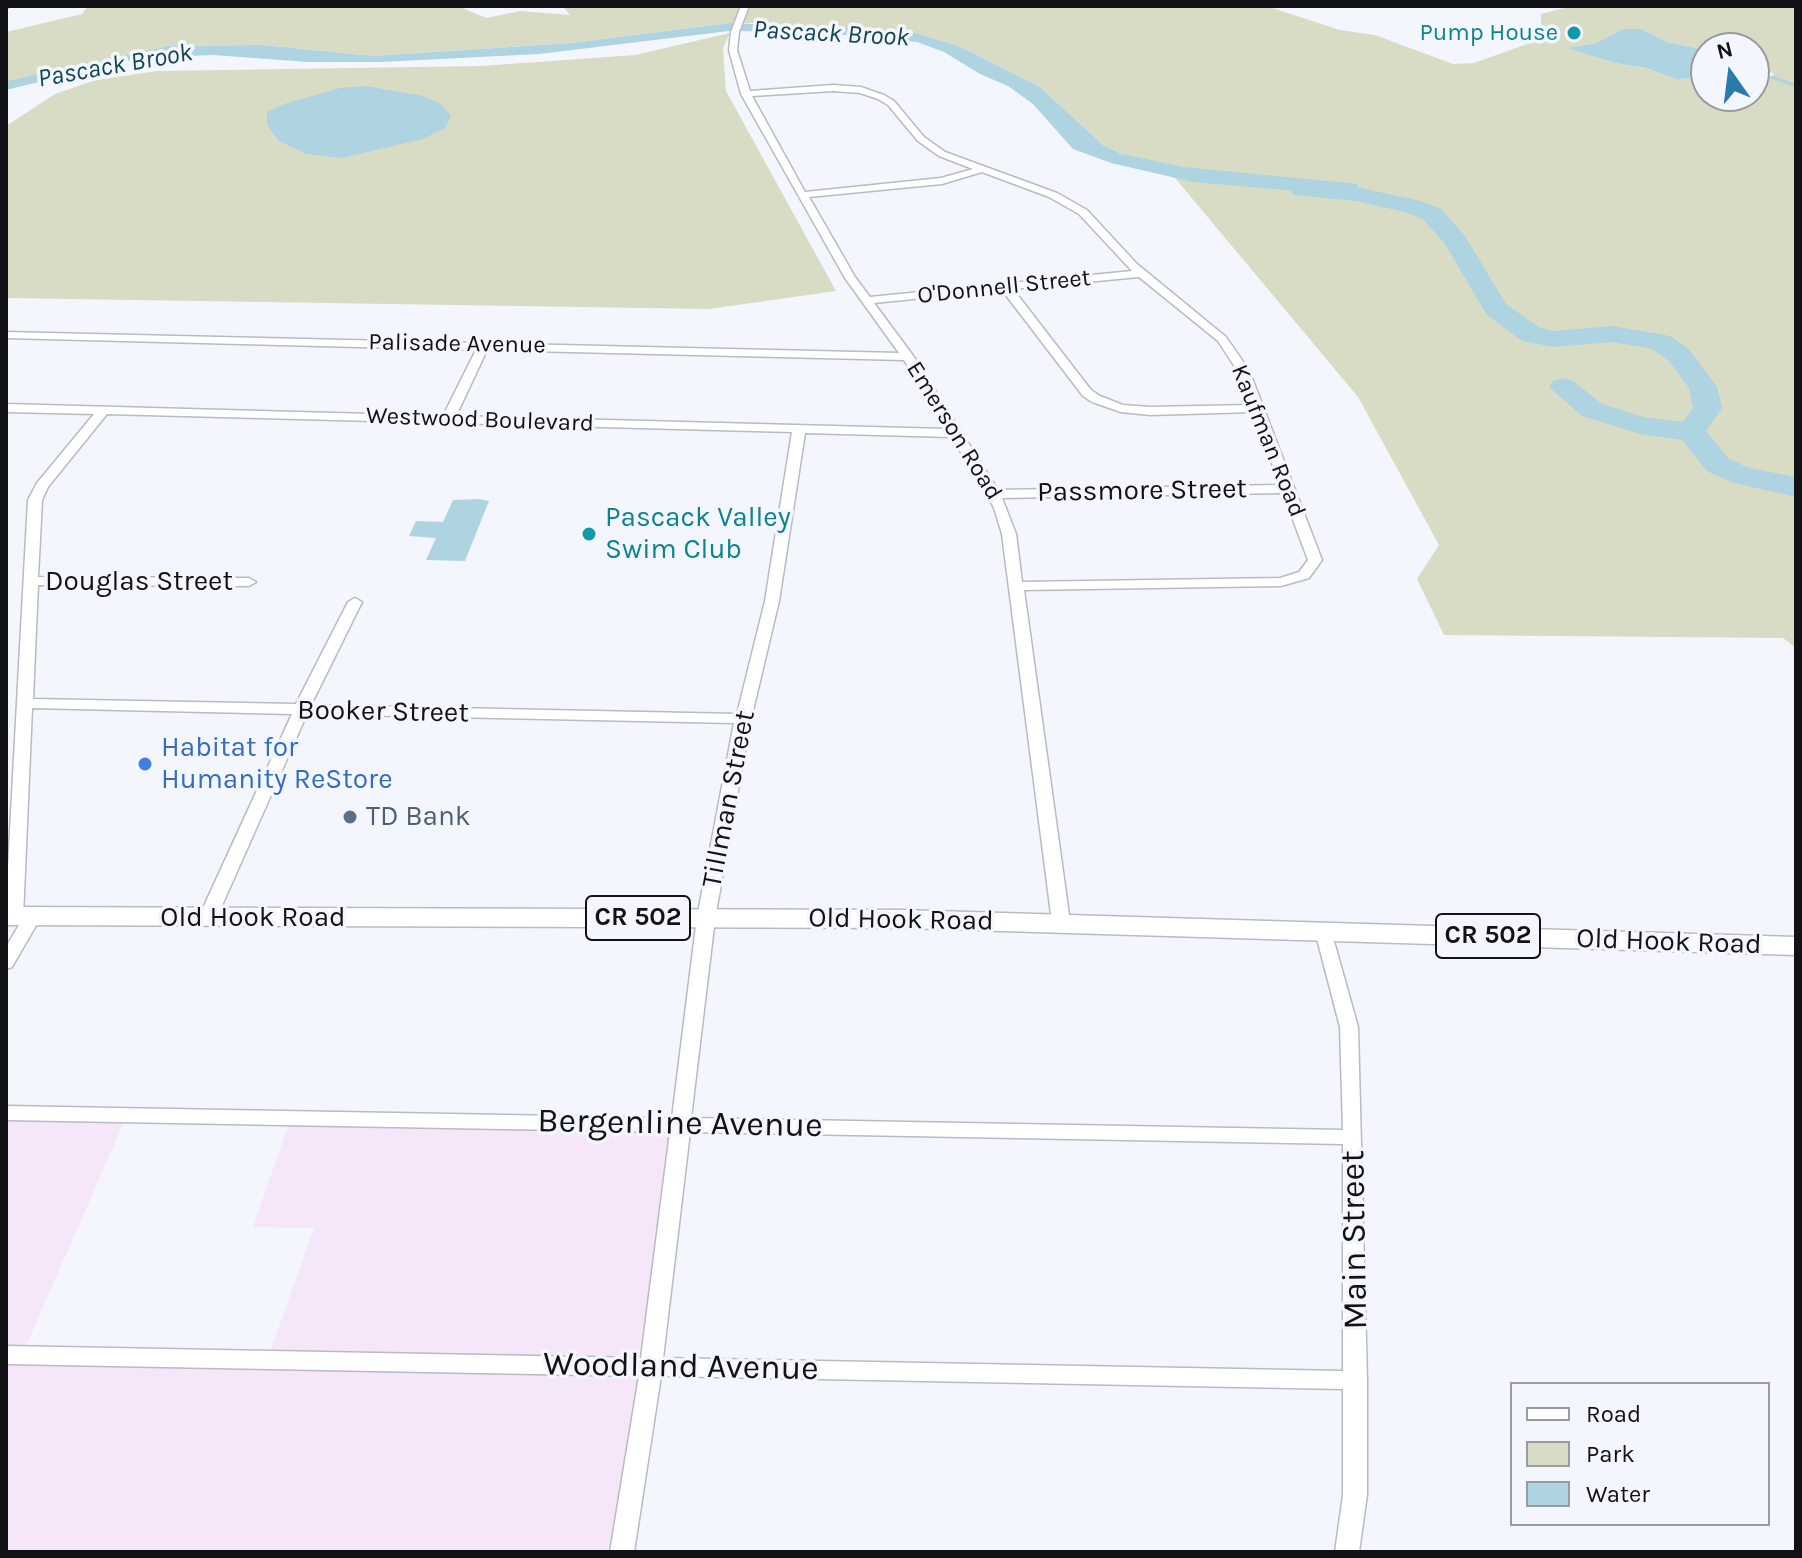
<!DOCTYPE html>
<html>
<head>
<meta charset="utf-8">
<style>
  body { margin:0 }
  #map { position:relative; width:1802px; height:1558px; overflow:hidden; background:#f4f6fe; font-family:Karla,sans-serif }
  canvas { display:block }
  .frame { position:absolute; inset:0; border:8px solid #111215; pointer-events:none }
  .legend { position:absolute; left:1510px; top:1382px; width:260px; height:144px; box-sizing:border-box; background:#f4f6fe; border:2px solid #999ba1; margin:0; padding:10px 14px; list-style:none; font-size:24px; color:#111215 }
  .legend li { display:flex; align-items:center; gap:16px; height:40px }
  .legend b { width:40px; border:2px solid #999ba1 }
  .north { position:absolute; left:1690px; top:32px; width:80px; height:80px; box-sizing:border-box; background:#f4f6fe; border:2px solid #999ba1; border-radius:50%; rotate:346deg; font-size:22px; font-weight:700; line-height:32px; text-align:center; color:#111215 }
  .north::after { content:''; display:block; margin:auto; width:28px; height:36px; background:#2a7aab; clip-path:polygon(50% 0,100% 100%,50% 72%,0 100%) }
</style>
</head>
<body>
<div id="map">
<canvas width="1802" height="1558"></canvas>
<div class="frame"></div>
<ul class="legend">
<li><b style="height:10px;background:#fff"></b>Road</li>
<li><b style="height:22px;background:#d9dcc4"></b>Park</li>
<li><b style="height:22px;background:#aed3e1"></b>Water</li>
</ul>
<div class="north">N</div>
</div>
<script>
const context = document.querySelector('canvas').getContext('2d');
context.lineJoin = 'round';
function paint(path, color) { context.fillStyle = color; context.fill(path, 'evenodd'); }
const toPath = rows => new Path2D(rows.map(r => 'M' + r).join(''));
function stroke(path, color, width, dash) { context.strokeStyle = color; context.lineWidth = width; context.lineCap = dash ? 'butt' : 'round'; context.setLineDash(dash || []); context.stroke(path); }
function label(font, color, halo, rows, align = 'center') {
  context.font = font + ' Karla,sans-serif'; context.lineWidth = 7; context.setLineDash([]); context.textBaseline = 'middle'; context.strokeStyle = halo; context.fillStyle = color; for (const [text, x, y, turn = 0] of rows) {
    context.save(); context.translate(x, y); context.rotate((+turn || 0) * Math.PI / 180); context.textAlign = isNaN(turn) ? turn : align; if (halo) context.strokeText(text, 0, 0); context.fillText(text, 0, 0); context.restore();
  }
}
const industrial = toPath([
  [6,1112,128,1113,22,1355,267,1360,314,1228,253,1227,291,1117,681,1123,622,1552,6,1552]
]);
const green = toPath([
  [88,6,458,6,486,18,520,11,570,15,562,6,1266,6,1340,30,1375,35,1453,64,1474,63,1541,39,1541,14,1572,6,1796,6,1796,648,1783,638,1444,635,1417,579,1439,545,1358,397,1175,178,1103,145,1040,87,961,47,766,23,730,23,572,43,373,56,263,45,168,46,6,81,6,32,82,14],
  [1623,29,1642,29,1666,42,1706,50,1754,48,1754,61,1774,74,1772,77,1754,75,1754,96,1706,96,1706,78,1676,79,1646,68,1615,63,1568,48,1596,43],
  [730,33,723,48,726,91,836,291,709,309,6,298,6,126,55,94,96,80,157,71,481,66,635,55]
]);
const water = toPath([
  [730,23,905,30,961,47,1040,87,1103,145,1122,154,1183,167,1358,184,1353,196,1193,182,1111,163,1073,149,1033,104,1008,86,980,74,944,52,917,42,815,32,729,31,539,54,381,62,308,62,213,55,139,58,6,90,6,81,168,46,263,45,373,56,572,43],
  [1623,29,1642,29,1666,42,1706,50,1706,78,1676,79,1646,68,1615,63,1567,48,1596,43],
  [366,86,423,96,441,104,451,116,445,128,423,139,342,158,306,154,279,141,267,125,267,112,284,104,340,88],
  [480,499,489,501,465,561,426,560,436,538,409,536,416,521,443,522,453,500]
]);
const stream = toPath([
  [1772,77,1796,86]
]);
const river = toPath([
  [1302,183,1356,187,1421,201,1441,209,1465,236,1506,304,1540,328,1554,331,1613,326,1670,336,1689,349,1717,387,1722,408,1706,431,1729,459,1749,468,1796,477,1796,497,1730,482,1707,471,1682,440,1640,434,1582,416,1549,387,1553,381,1563,378,1573,381,1602,404,1644,417,1683,422,1693,408,1689,388,1669,361,1652,349,1613,342,1554,347,1522,341,1487,315,1445,244,1423,219,1405,212,1356,201,1294,195,1290,190,1294,185,1302,183]
]);
const minor = toPath([
  [6,6,11,6,7,8,6,6],
  [741,6,749,6,739,32,737,50,750,91,833,85,861,87,884,95,894,101,924,137,945,152,1057,193,1087,210,1137,264,1226,337,1249,370,1322,560,1309,578,1281,586,1024,590,1070,922,1061,928,1052,922,1002,534,994,508,975,472,950,437,805,433,779,601,751,719,715,918,691,1118,1343,1130,1340,1027,1315,931,1318,927,1330,927,1358,1027,1367,1380,1367,1495,1359,1552,1335,1552,1343,1495,1343,1389,661,1376,634,1552,610,1552,639,1376,6,1364,6,1346,641,1358,670,1132,6,1120,6,1106,672,1118,697,918,734,723,307,714,216,919,207,925,198,919,292,714,32,708,23,917,20,921,8,921,6,904,28,500,37,483,94,414,6,412,6,404,443,416,476,350,6,338,6,332,899,353,845,278,741,94,729,50,731,32,741,6],
  [833,91,860,93,878,99,888,105,918,141,939,156,973,169,941,178,805,192,752,96,833,91],
  [982,172,1049,197,1079,214,1132,271,870,297,855,277,809,197,942,184,982,172],
  [1139,277,1218,341,1237,370,1250,405,1150,407,1123,405,1100,396,1091,390,1013,289,1139,277],
  [1002,290,1083,396,1092,402,1121,412,1150,415,1253,412,1280,485,998,490,914,357,874,303,1002,290],
  [487,350,904,360,946,429,456,416,487,350],
  [107,414,792,432,765,601,737,714,311,705,362,602,355,598,348,602,296,704,33,699,38,585,249,586,256,582,249,578,38,577,42,500,48,487,107,414],
  [1283,493,1308,560,1299,572,1280,578,1022,582,1016,534,1002,498,1283,493],
  [690,1132,1343,1144,1343,1371,663,1358,690,1132],
  [32,911,41,917,12,967,6,969,6,947,26,913,32,911]
]);
const primary = toPath([
  [6,907,903,910,1796,937,1796,955,903,928,6,925,6,907]
]);
const markers = [
  [1574,33,8,"#0f9aa8"],
  [589,534,8,"#0f9aa8"],
  [145,764,8,"#3f7fe0"],
  [350,817,8,"#5c6f8a"]
];
const farCulturenames = [
  ["Pump House",1558,33]
];
const farStreetnames = [
  ["O'Donnell Street",1004,287,-6],
  ["Palisade Avenue",457,344,1],
  ["Westwood Boulevard",480,420,2],
  ["Emerson Road",954,431,58],
  ["Kaufman Road",1268,441,68]
];
const farWaternames = [
  ["Pascack Brook",831,34,3],
  ["Pascack Brook",115,66,-10]
];
const shields = [
  [638,918,104],
  [1488,936,104]
];
const shieldNames = [
  ["CR 502",638,918],
  ["CR 502",1488,936]
];
const streetNames = [
  ["Passmore Street",1142,491,-1],
  ["Douglas Street",139,582],
  ["Booker Street",383,712,1],
  ["Tillman Street",729,799,-79],
  ["Old Hook Road",253,918],
  ["Old Hook Road",901,920,1],
  ["Old Hook Road",1669,942,2]
];
const cultureNames = [
  ["Pascack Valley",605,518],
  ["Swim Club",605,550]
];
const shopNames = [
  ["Habitat for",161,748],
  ["Humanity ReStore",161,780]
];
const serviceNames = [
  ["TD Bank",366,817]
];
const nearStreetnames = [
  ["Bergenline Avenue",680,1124,1],
  ["Main Street",1355,1240,-91],
  ["Woodland Avenue",681,1367,1]
];
paint(industrial, '#f6e6f9');
paint(green, '#d9dcc4');
paint(water, '#aed3e1');
stroke(stream, '#aed3e1', 3);
paint(river, '#aed3e1');
stroke(minor, '#b8bac4', 3);
stroke(primary, '#b8bac4', 3);
paint(minor, '#fff');
paint(primary, '#fff');
for (const [x, y, r, color] of markers) { const dot = new Path2D(); dot.arc(x, y, r, 0, 2 * Math.PI); context.fillStyle = color; context.fill(dot); stroke(dot, '#f4f6fe', 3); }
label('24px', '#0d838f', '#f4f6fe', farCulturenames, 'right');
label('24px', '#111215', '#f4f6fe', farStreetnames);
label('italic 26px', '#114655', '#f4f6fe', farWaternames);
for (const [x, y, w] of shields) { const box = new Path2D(); box.roundRect(x - w / 2, y - 22, w, 44, 6); context.fillStyle = '#f4f6fe'; context.fill(box); stroke(box, '#111215', 2); }
label('bold 26px', '#111215', null, shieldNames);
label('28px', '#111215', '#f4f6fe', streetNames);
label('28px', '#0d838f', '#f4f6fe', cultureNames, 'left');
label('28px', '#366cbe', '#f4f6fe', shopNames, 'left');
label('28px', '#4e5e75', '#f4f6fe', serviceNames, 'left');
label('34px', '#111215', '#f4f6fe', nearStreetnames);
</script>
</body>
</html>
